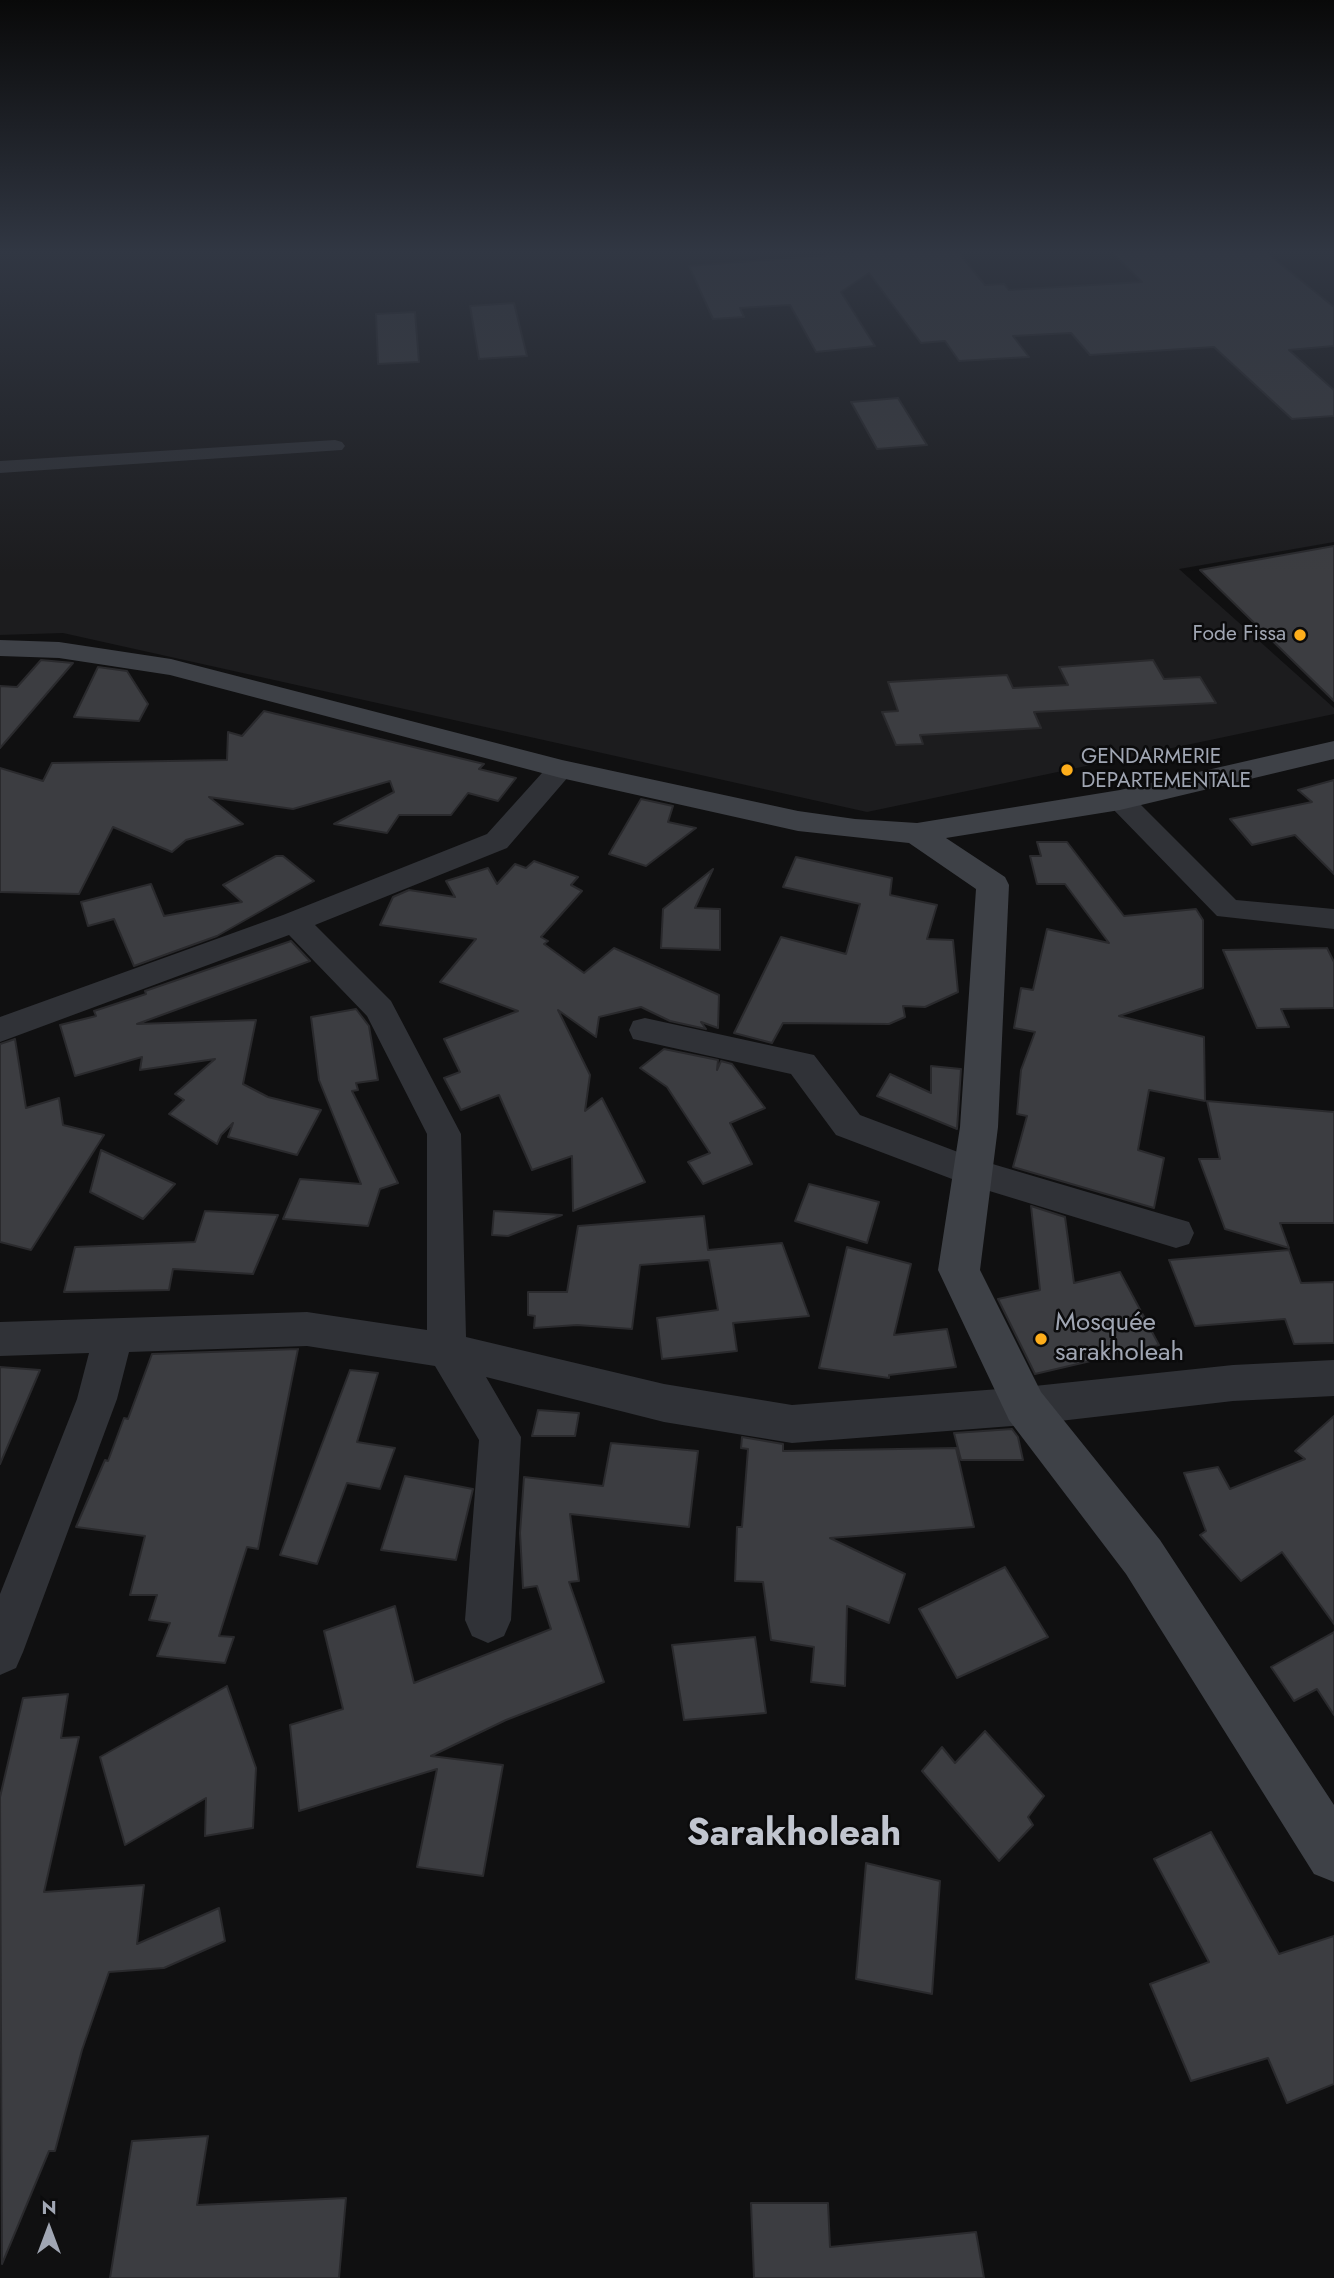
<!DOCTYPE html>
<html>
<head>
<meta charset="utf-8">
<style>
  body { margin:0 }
  #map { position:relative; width:1334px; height:2278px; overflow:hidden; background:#101011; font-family:Jost,sans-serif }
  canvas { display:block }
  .north { position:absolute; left:14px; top:2194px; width:70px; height:70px; -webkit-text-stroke:5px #0b0b0c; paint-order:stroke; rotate:0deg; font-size:19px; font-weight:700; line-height:28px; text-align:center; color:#a0a6b3 }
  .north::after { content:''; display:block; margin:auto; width:24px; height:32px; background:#a0a6b3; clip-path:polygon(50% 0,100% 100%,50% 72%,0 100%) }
</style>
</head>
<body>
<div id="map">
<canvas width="1334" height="2278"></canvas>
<div class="north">N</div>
</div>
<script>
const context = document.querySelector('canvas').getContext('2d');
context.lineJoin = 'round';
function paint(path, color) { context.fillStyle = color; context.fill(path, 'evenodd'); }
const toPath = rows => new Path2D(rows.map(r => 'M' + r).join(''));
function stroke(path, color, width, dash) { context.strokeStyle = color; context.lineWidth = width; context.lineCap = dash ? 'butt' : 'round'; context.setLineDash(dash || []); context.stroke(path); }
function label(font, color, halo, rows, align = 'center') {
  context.font = font + ' Jost,sans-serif'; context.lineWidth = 5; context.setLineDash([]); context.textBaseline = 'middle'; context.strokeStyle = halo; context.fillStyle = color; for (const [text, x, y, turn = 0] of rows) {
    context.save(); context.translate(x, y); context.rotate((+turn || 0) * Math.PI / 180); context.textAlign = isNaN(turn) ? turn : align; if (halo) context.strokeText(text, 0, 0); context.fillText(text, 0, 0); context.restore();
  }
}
const built = toPath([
  [0,253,1334,253,1334,542,1179,569,1334,708,1334,714,867,812,63,633,0,635]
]);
const building = toPath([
  [854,253,959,253,985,285,1004,284,1009,290,1142,282,1113,253,1267,253,1334,307,1334,346,1289,350,1334,390,1334,416,1292,419,1214,347,1090,355,1071,333,1013,336,1029,357,959,361,945,341,921,343,869,273,841,292,875,346,816,352,790,305,740,308,744,317,713,319,689,266,854,253],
  [514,303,527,356,479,359,470,306,514,303],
  [415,312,419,362,378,364,376,314,415,312],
  [898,398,927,445,877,449,851,402,898,398],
  [1334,546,1334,701,1200,570,1334,546],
  [41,660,73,663,0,748,0,686,17,687,41,660],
  [1153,660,1164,679,1200,677,1216,703,1034,712,1041,728,920,735,923,744,896,745,882,712,898,711,888,682,1007,675,1013,688,1068,685,1059,667,1153,660],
  [98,667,127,671,148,704,139,721,74,717,98,667],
  [264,711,484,764,479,769,516,778,498,801,468,793,451,815,399,815,387,833,334,824,394,792,390,781,293,809,209,797,243,824,186,840,172,852,113,827,79,894,0,892,0,768,43,781,52,763,227,760,228,732,242,736,264,711],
  [1334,780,1334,874,1295,835,1252,845,1230,819,1312,802,1298,790,1334,780],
  [641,799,673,806,668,822,696,828,646,866,609,854,641,799],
  [1037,842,1067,842,1124,916,1196,909,1203,920,1203,988,1119,1016,1204,1037,1205,1101,1149,1090,1138,1150,1164,1158,1154,1208,1013,1167,1027,1116,1017,1114,1021,1070,1035,1032,1014,1028,1021,988,1033,990,1047,929,1109,943,1065,884,1037,884,1030,856,1041,856,1037,842],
  [276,856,283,856,314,881,217,936,134,966,114,919,88,926,81,902,151,884,164,916,242,902,223,885,276,856],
  [796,857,892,878,890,895,937,905,927,939,953,940,958,992,925,1007,903,1006,905,1017,889,1024,783,1023,772,1043,734,1033,781,937,846,954,860,904,783,887,796,857],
  [534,861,578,877,571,885,582,891,541,937,548,941,544,944,584,973,614,948,719,995,718,1028,701,1022,706,1029,670,1021,641,1007,599,1017,596,1037,558,1010,590,1075,585,1111,602,1098,645,1182,573,1211,572,1156,532,1170,499,1095,461,1110,444,1078,460,1072,444,1039,518,1011,440,982,476,939,380,925,393,897,409,890,455,897,446,881,488,868,497,884,515,864,526,868,534,861],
  [713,869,695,908,720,909,720,950,661,948,663,909,713,869],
  [291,941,310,961,137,1024,256,1020,243,1084,268,1097,321,1110,297,1155,228,1137,233,1123,221,1135,217,1144,169,1114,184,1100,175,1094,215,1059,140,1070,142,1057,75,1076,60,1025,96,1016,94,1011,146,994,145,991,291,941],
  [1327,948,1334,962,1334,1008,1281,1009,1289,1027,1257,1028,1223,950,1327,948],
  [356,1009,369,1026,378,1080,356,1083,358,1090,352,1091,398,1183,380,1189,368,1226,283,1219,300,1179,361,1184,319,1080,311,1017,356,1009],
  [15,1039,26,1108,59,1098,63,1125,104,1135,31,1250,0,1242,0,1044,15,1039],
  [664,1049,718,1060,717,1070,721,1061,732,1064,765,1108,730,1123,752,1164,703,1184,688,1162,710,1153,667,1087,640,1068,664,1049],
  [931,1066,961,1069,957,1129,877,1096,890,1074,931,1093,931,1066],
  [1207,1101,1334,1112,1334,1223,1280,1223,1289,1248,1225,1229,1199,1159,1220,1159,1207,1101],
  [101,1150,175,1184,143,1219,90,1192,101,1150],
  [809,1184,879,1202,867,1243,795,1221,809,1184],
  [1031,1206,1065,1217,1074,1283,1120,1272,1159,1345,1035,1374,998,1299,1040,1290,1031,1206],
  [205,1211,278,1215,253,1274,173,1269,169,1290,64,1292,75,1247,195,1242,205,1211],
  [494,1211,562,1215,508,1236,492,1235,494,1211],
  [704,1216,708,1250,782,1243,809,1316,733,1323,737,1351,662,1359,657,1318,718,1310,709,1260,640,1265,632,1329,577,1325,534,1328,535,1316,528,1315,528,1292,567,1292,578,1226,704,1216],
  [847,1247,911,1264,894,1335,947,1329,956,1367,889,1375,889,1378,819,1368,847,1247],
  [1289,1250,1301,1283,1334,1282,1334,1343,1294,1344,1285,1319,1195,1326,1169,1260,1289,1250],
  [298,1349,258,1549,247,1547,219,1636,234,1637,225,1663,157,1656,170,1623,149,1620,157,1595,130,1595,145,1536,76,1527,105,1460,108,1461,124,1418,128,1419,152,1354,298,1349],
  [0,1367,40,1370,0,1464,0,1367],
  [350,1370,378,1373,357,1442,395,1448,380,1489,347,1483,317,1564,280,1555,350,1370],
  [538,1410,579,1413,575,1436,532,1436,538,1410],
  [1334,1416,1334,1624,1282,1552,1241,1581,1200,1535,1206,1531,1184,1473,1218,1467,1230,1489,1305,1459,1295,1451,1334,1416],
  [1012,1429,1018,1437,1023,1460,961,1460,954,1433,1012,1429],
  [742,1437,783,1444,783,1451,956,1448,974,1527,830,1538,905,1574,889,1623,847,1606,845,1686,811,1682,814,1647,771,1640,763,1582,735,1581,737,1527,742,1527,748,1449,741,1448,742,1437],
  [611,1443,698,1451,689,1527,570,1514,579,1581,569,1582,604,1682,506,1720,431,1756,503,1765,483,1876,417,1867,437,1769,299,1811,290,1725,343,1709,324,1631,395,1606,414,1683,551,1629,537,1586,523,1588,520,1533,524,1477,603,1486,611,1443],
  [405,1476,473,1489,456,1560,381,1550,405,1476],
  [1005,1567,1048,1637,957,1678,919,1609,1005,1567],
  [1334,1632,1334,1715,1317,1689,1294,1701,1271,1667,1334,1632],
  [755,1637,766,1713,684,1720,672,1645,755,1637],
  [227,1686,256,1768,253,1828,205,1836,206,1798,125,1845,100,1757,227,1686],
  [68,1694,61,1738,79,1737,44,1892,144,1885,137,1944,219,1908,225,1941,164,1968,109,1972,82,2050,55,2151,49,2151,2,2264,0,1797,23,1698,68,1694],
  [985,1731,1044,1796,1028,1817,1033,1825,999,1861,922,1771,942,1747,955,1763,985,1731],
  [1211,1832,1279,1954,1334,1936,1334,2084,1287,2103,1268,2058,1191,2081,1150,1984,1209,1962,1154,1859,1211,1832],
  [866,1863,940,1881,932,1994,856,1979,866,1863],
  [208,2136,197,2205,346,2198,339,2278,110,2278,132,2141,208,2136],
  [751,2203,828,2203,830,2247,976,2232,984,2278,754,2278,751,2203]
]);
const street = toPath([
  [335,440,342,442,345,446,342,450,0,473,0,461,335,440],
  [561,761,571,763,575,769,507,848,315,925,391,1001,461,1134,466,1337,664,1384,792,1405,1025,1387,1233,1365,1334,1360,1334,1396,1233,1401,1025,1425,792,1443,664,1422,486,1377,521,1437,511,1620,504,1636,488,1643,472,1636,465,1620,479,1440,435,1366,307,1346,129,1352,117,1399,23,1652,16,1668,0,1675,0,1594,77,1399,89,1353,0,1356,0,1322,307,1312,427,1330,427,1134,367,1016,289,935,0,1042,0,1017,283,915,487,834,551,763,561,761],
  [1120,791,1130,794,1236,900,1334,909,1334,929,1217,916,1110,806,1106,800,1110,794,1120,791],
  [645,1018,814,1055,860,1115,979,1160,1189,1222,1194,1233,1189,1244,1176,1248,960,1182,836,1135,791,1074,633,1039,629,1030,633,1021,645,1018]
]);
const secondary = toPath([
  [0,640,59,642,171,659,562,760,798,811,855,819,917,823,1120,790,1334,741,1334,759,1120,810,946,838,1005,877,1009,885,998,1127,980,1270,1041,1392,1160,1540,1334,1805,1334,1882,1314,1874,1126,1574,1009,1420,938,1270,960,1127,976,889,909,843,798,831,561,778,170,675,59,658,0,656,0,640]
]);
const markers = [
  [1300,635,7,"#feae1b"],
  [1067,770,7,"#feae1b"],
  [1041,1339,7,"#feae1b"]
];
const farPoinames = [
  ["Fode Fissa",1286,635],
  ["GENDARMERIE",1081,758,"left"],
  ["DEPARTEMENTALE",1081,782,"left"]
];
const poiNames = [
  ["Mosquée",1055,1324],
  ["sarakholeah",1055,1354]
];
const nearQuarternames = [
  ["Sarakholeah",794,1836]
];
paint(built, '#1c1c1e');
paint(building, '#3c3d41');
stroke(building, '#2a2a2d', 2);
paint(street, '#303237');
paint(secondary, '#3e4147');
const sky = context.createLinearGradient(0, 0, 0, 572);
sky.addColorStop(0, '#090909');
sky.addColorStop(0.44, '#313743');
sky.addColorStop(1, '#31374300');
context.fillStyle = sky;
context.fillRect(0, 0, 1334, 572);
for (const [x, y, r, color] of markers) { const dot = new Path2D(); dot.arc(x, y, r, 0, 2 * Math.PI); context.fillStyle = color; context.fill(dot); stroke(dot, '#0b0b0c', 2.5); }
label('21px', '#a0a6b3', '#0b0b0c', farPoinames, 'right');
label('26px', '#a0a6b3', '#0b0b0c', poiNames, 'left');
label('bold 37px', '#c1c5cf', '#0b0b0c', nearQuarternames);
</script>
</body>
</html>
